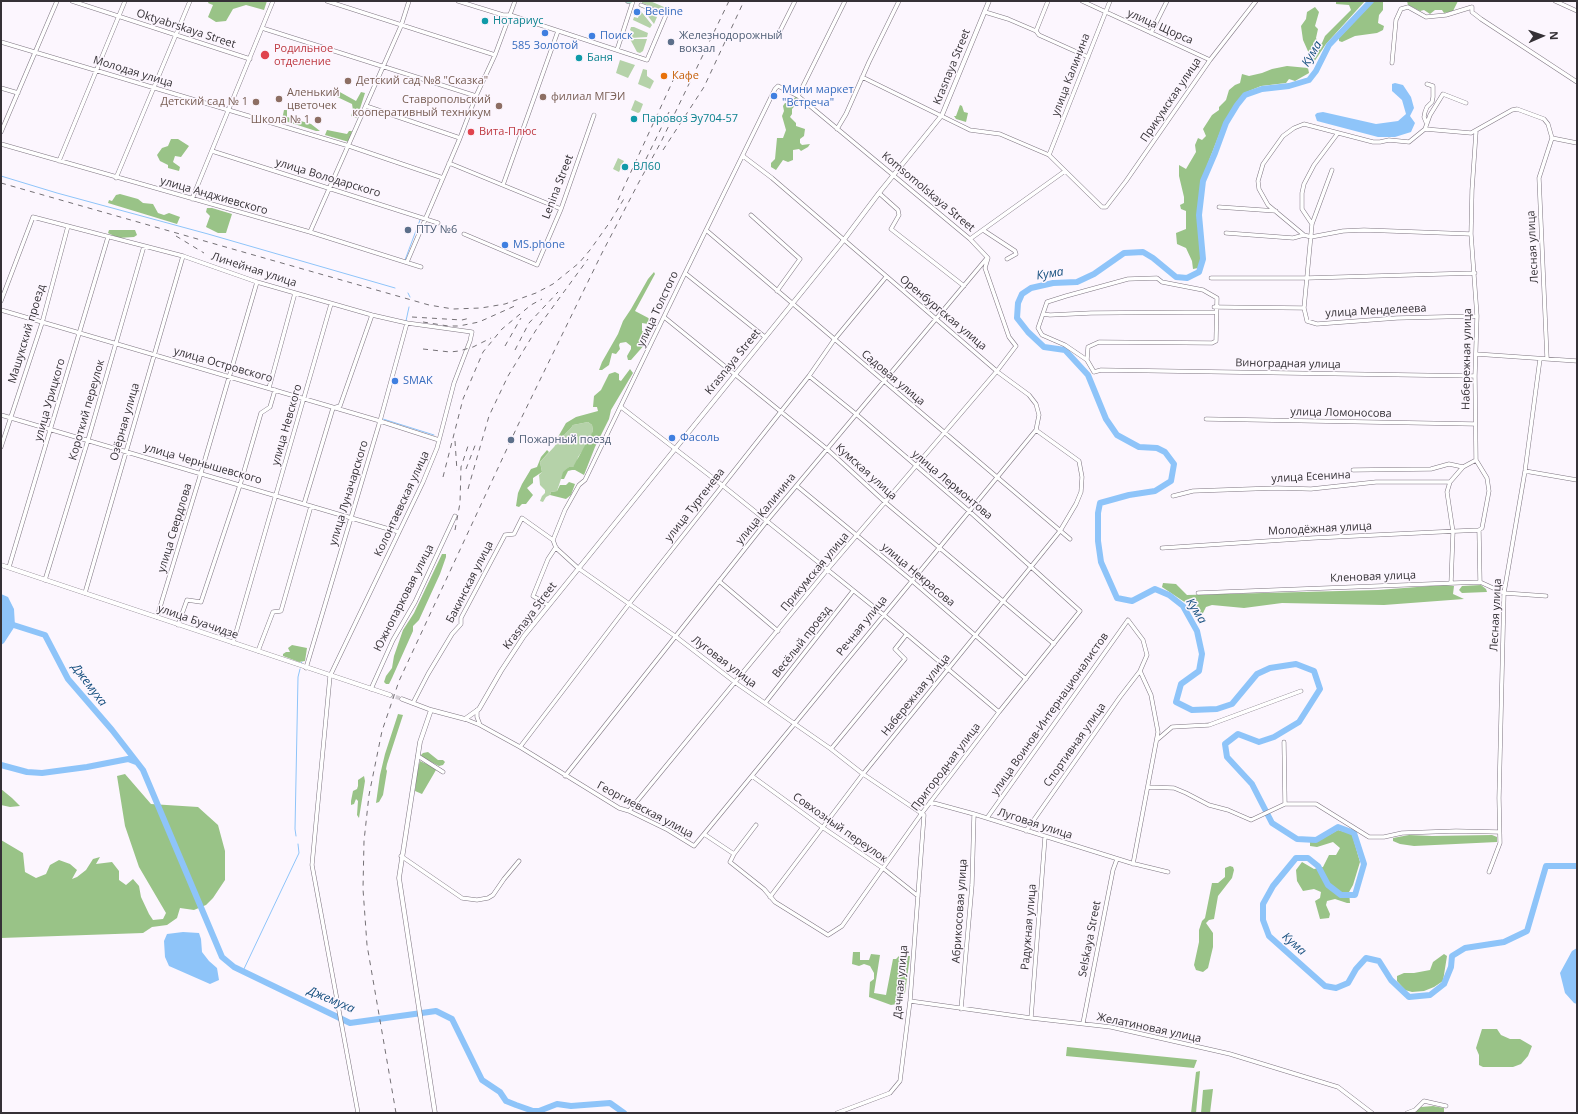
<!DOCTYPE html>
<html>
<head>
<meta charset="utf-8">
<style>
  body { margin:0 }
  #map { position:relative; width:1578px; height:1114px; overflow:hidden; background:#fcf6fe; font-family:"Open Sans",sans-serif }
  canvas { display:block }
  .frame { position:absolute; inset:0; border:2px solid #353136; pointer-events:none }
  .north { position:absolute; left:1522px; top:16px; width:40px; height:40px; -webkit-text-stroke:3px #fcf6fe; paint-order:stroke; rotate:88deg; font-size:11px; font-weight:700; line-height:16px; text-align:center; color:#353136 }
  .north::after { content:''; display:block; margin:auto; width:14px; height:18px; background:#353136; clip-path:polygon(50% 0,100% 100%,50% 72%,0 100%) }
</style>
</head>
<body>
<div id="map">
<canvas width="1578" height="1114"></canvas>
<div class="frame"></div>
<div class="north">N</div>
</div>
<script>
const context = document.querySelector('canvas').getContext('2d');
context.lineJoin = 'round';
function paint(path, color) { context.fillStyle = color; context.fill(path, 'evenodd'); }
const toPath = rows => new Path2D(rows.map(r => 'M' + r).join(''));
function stroke(path, color, width, dash) { context.strokeStyle = color; context.lineWidth = width; context.lineCap = dash ? 'butt' : 'round'; context.setLineDash(dash || []); context.stroke(path); }
function label(font, color, halo, rows, align = 'center') {
  context.font = font + ' "Open Sans",sans-serif'; context.lineWidth = 3; context.setLineDash([]); context.textBaseline = 'middle'; context.strokeStyle = halo; context.fillStyle = color; for (const [text, x, y, turn = 0] of rows) {
    context.save(); context.translate(x, y); context.rotate((+turn || 0) * Math.PI / 180); context.textAlign = isNaN(turn) ? turn : align; if (halo) context.strokeText(text, 0, 0); context.fillText(text, 0, 0); context.restore();
  }
}
const green = toPath([
  [642,1,650,1,664,7,662,10,658,9,642,3],
  [640,10,652,25,650,28,633,20,634,17,638,18],
  [644,11,657,17,654,24],
  [631,27,634,27,648,33,647,37,631,38,633,32,630,30],
  [630,39,647,39,643,51,640,53,637,52],
  [620,60,635,65,628,78,616,73],
  [643,69,647,70,647,76,654,81,650,89,638,84],
  [635,100,643,104,640,112,638,113,631,110],
  [618,158,624,161,619,172,613,169],
  [588,422,592,425,593,431,588,443,578,457,577,462,573,467,569,467,561,479,557,491,551,492,550,495,546,497,543,502,540,501,542,496,545,493,545,490,540,485,539,475,542,472,540,462,554,447,559,440,571,428,573,425]
]);
const forest = toPath([
  [209,1,267,1,264,10,246,5,233,9,226,21,216,22,208,17,213,5,208,3],
  [1336,1,1365,1,1326,44,1314,62,1311,58,1303,40,1301,26,1306,19,1307,12,1315,7,1319,12,1315,26,1318,29,1316,38,1319,45,1322,43,1325,36,1351,10,1349,5,1336,4],
  [1374,1,1383,1,1383,10,1379,15,1378,23,1384,26,1383,30,1377,33,1355,36,1342,42,1339,41,1339,38],
  [1407,1,1458,1,1453,11,1444,13,1442,10,1435,10,1430,14,1424,10,1420,11,1408,5],
  [1287,66,1308,68,1309,73,1295,81,1289,79,1286,83,1261,86,1244,93,1235,104,1224,122,1201,181,1197,215,1201,259,1198,268,1193,269,1192,261,1186,248,1177,244,1176,233,1186,229,1186,211,1181,209,1180,205,1184,203,1184,197,1179,176,1179,165,1186,169,1196,152,1195,145,1198,138,1202,140,1206,136,1203,129,1212,115,1219,110,1219,107,1226,100,1229,90,1235,85,1240,83,1242,74,1249,76,1262,73,1272,69],
  [338,91,356,101,361,92,365,93,357,118,351,116,353,110,352,104,333,95],
  [796,96,799,101,792,109,792,114,790,117,796,123,796,126,805,129,804,136,800,139,800,143,802,145,810,144,808,147,801,151,799,149,793,150,793,160,788,162,783,160,776,170,771,167,771,163,775,159,777,138,783,138,786,130,782,116,784,111,783,106,785,103,790,104],
  [960,105,962,106,964,112,968,113,966,122,956,119,954,116,956,116],
  [284,110,287,110,287,117,311,124,320,131,316,131,282,120],
  [327,130,347,134,349,131,352,131,349,142,325,135],
  [171,139,178,139,189,146,181,157,175,156,173,162,180,167,179,171,168,168,168,165,160,161,157,155,162,148,168,146],
  [120,194,138,199,143,203,153,204,158,213,164,215,169,213,180,217,177,224,108,203,109,200,112,201,116,195],
  [207,208,212,208,232,214,226,233,218,233,206,227,210,216,206,212],
  [109,230,135,230,137,235,134,237,118,238,108,233],
  [654,272,655,274,635,311,656,322,654,325,642,323,642,331,649,333,646,343,631,360,628,360,627,356,631,349,631,346,626,342,620,343,619,345,620,349,616,354,612,353,609,365,602,370,599,370,602,362,618,334,623,321,631,309,648,279],
  [630,369,633,373,611,410,609,419,595,447,584,475,575,470,572,470,568,471,564,479,561,479,563,472,569,467,573,467,593,431,592,425,588,422,573,425,571,428,559,440,558,437,566,423,576,417,598,411,597,407,593,407,594,396,601,390,609,374,615,372,619,374,619,380,621,381],
  [547,450,549,452,540,462,542,472,533,478,533,483,527,488,533,495,526,504,522,504,519,507,516,506,518,493,522,484,531,469,537,467,541,457],
  [569,482,575,484,571,495,566,499,550,495,551,492,557,491,560,485,566,485],
  [442,554,446,554,446,557,440,574,419,620,413,626,413,631,392,678,389,684,386,684,384,682,386,676,392,668,394,656,403,630,414,613],
  [1163,583,1176,584,1187,595,1378,590,1443,585,1454,586,1453,594,1464,599,1384,605,1282,603,1244,608,1212,605,1206,607,1201,617,1197,618,1189,605,1162,587],
  [1481,585,1486,589,1487,592,1462,593,1459,590,1462,586],
  [292,645,307,648,305,661,299,662,283,656,283,654,286,652,290,652,288,648],
  [398,714,403,715,387,764,386,769,387,771,383,795,379,802,376,803,380,775,385,754],
  [428,752,438,760,443,760,445,762,443,765,439,766,423,758,421,755,423,753],
  [420,761,435,768,436,770,422,794,415,791,417,772],
  [125,774,151,804,198,807,218,825,225,851,225,880,213,898,206,905,194,910,180,908,177,918,167,925,152,927,143,933,1,938,1,840,23,853,25,872,36,878,46,874,50,865,59,860,70,864,77,870,72,879,77,877,86,870,93,859,100,857,96,864,112,862,119,871,119,880,126,885,133,879,139,886,141,897,149,914,153,920,163,919,166,913,139,867,125,826,117,776],
  [364,776,365,781,359,818,357,815,358,801,356,799,354,804,351,805,351,801,353,791,357,789,358,786,358,780],
  [1,789,12,798,20,806,10,807,1,805],
  [1338,830,1352,834,1360,862,1353,885,1349,892,1350,903,1347,903,1335,899,1327,901,1326,905,1330,914,1329,918,1320,919,1315,901,1320,898,1321,892,1314,889,1303,891,1297,881,1296,870,1302,862,1314,869,1323,867,1329,855,1336,855,1340,848,1333,842,1317,847,1310,846,1310,842,1320,840],
  [1409,835,1432,836,1492,835,1497,837,1497,842,1414,846,1400,844,1393,841,1393,838],
  [1230,866,1233,867,1234,870,1232,878,1218,896,1214,919,1209,920,1206,923,1213,933,1213,947,1208,968,1203,972,1196,970,1194,965,1199,942,1199,930,1202,921,1205,918,1212,883,1218,883,1225,877,1225,868],
  [853,952,860,952,860,960,869,960,871,954,880,955,874,993,886,995,893,959,896,959,899,956,910,956,905,993,897,1004,891,1005,869,997,870,982,874,979,874,973,870,966,864,964,859,966,852,964],
  [1444,954,1447,956,1443,981,1434,987,1424,991,1412,992,1405,990,1397,981,1397,976,1404,973,1414,973,1430,970,1433,962],
  [1482,1029,1497,1029,1501,1035,1510,1039,1520,1039,1532,1046,1528,1056,1521,1064,1513,1067,1483,1067,1479,1065,1479,1055,1476,1048],
  [1067,1047,1197,1060,1194,1068,1066,1056],
  [1200,1071,1196,1113,1191,1113,1196,1072],
  [1213,1089,1210,1113,1201,1113,1203,1090],
  [1433,1106,1444,1108,1444,1113,1445,1113,1414,1113,1421,1107]
]);
const water = toPath([
  [1395,83,1403,85,1411,97,1414,108,1410,116,1415,123,1411,132,1395,137,1378,137,1317,121,1315,115,1317,113,1323,112,1376,124,1398,121,1406,114,1402,100,1392,91,1392,84],
  [1,594,8,597,14,609,15,626,4,643,1,645],
  [183,932,199,933,201,939,202,952,209,961,217,968,219,980,210,984,169,966,165,957,164,941,167,934],
  [1577,948,1577,1004,1574,1003,1565,993,1560,973,1572,951]
]);
const stream = toPath([
  [1,176,57,193,208,234,395,288],
  [405,260,420,220],
  [408,293,410,297],
  [406,321,409,307],
  [383,419,434,435],
  [301,663,302,662],
  [296,836,295,829,298,677,300,669],
  [243,971,299,853,298,844]
]);
const river = toPath([
  [1371,1,1329,45,1316,71,1309,80,1289,86,1262,89,1245,95,1237,105,1226,123,1215,153,1203,181,1199,215,1203,259,1199,272,1187,278,1176,277,1153,258,1143,252,1124,253,1094,274,1077,282,1053,283,1031,288,1022,294,1018,303,1017,318,1028,332,1044,347,1065,350,1088,375,1106,419,1117,435,1139,447,1157,448,1165,452,1174,464,1171,481,1155,491,1129,495,1100,503,1098,513,1098,541,1101,562,1117,598,1132,601,1155,589,1169,595,1183,606,1197,631,1202,654,1199,671,1181,684,1176,702,1192,710,1217,709,1232,704,1257,674,1270,668,1296,664,1314,671,1320,689,1299,722,1274,737,1259,742,1238,734,1225,744,1227,757,1252,784,1272,823,1297,839,1316,840,1338,827,1354,833,1364,864,1355,895,1341,895,1328,885,1318,866,1308,858,1296,858,1273,886,1263,904,1263,920,1269,936,1325,986,1336,988,1348,983,1356,969,1366,958,1379,961,1391,980,1409,997,1430,995,1444,984,1451,967,1452,956,1465,948,1504,942,1527,931,1546,866,1577,866],
  [1,621,45,635,68,679,112,730,143,770,222,957,234,967,350,1023,436,1011,452,1019,482,1080,500,1092,506,1101,516,1105,533,1111,539,1111,557,1104,571,1106,610,1103,624,1113],
  [1,765,27,772,42,773,87,767,128,759,136,762]
]);
const tertiaryTunnel = toPath([
  [390,695,402,699]
]);
const minor = toPath([
  [72,1,250,59],
  [327,1,495,55],
  [458,1,503,15,510,15,647,60,666,15,641,5],
  [1082,1,1210,60],
  [1555,1,1577,11],
  [985,12,1008,19,1036,31,1039,35,1088,57],
  [262,28,476,96],
  [1036,31,1048,1],
  [1151,33,1167,1],
  [777,37,795,1],
  [1,42,349,146,443,178],
  [617,50,633,1],
  [1392,63,1396,20,1401,9,1408,7,1426,17,1446,15,1472,7,1472,12,1481,19,1577,82],
  [862,77,970,130,1000,134,1049,155,1102,207,1106,207,1126,181,1210,60,1256,1],
  [1,88,18,93],
  [798,96,845,1],
  [1466,103,1443,94,1430,115,1425,129,1409,142,1389,140,1380,142,1373,142,1304,124,1294,128,1283,136,1263,164,1258,181,1259,189,1268,205,1304,235,1311,237,1343,231,1364,230,1471,234],
  [366,106,460,138],
  [1426,122,1424,117,1425,112,1427,107,1432,102,1433,97,1433,86,1427,84],
  [837,129,846,114,869,62,899,1],
  [1425,129,1471,133,1512,110,1517,109,1544,119,1548,124,1552,138,1577,143],
  [1,132,57,1],
  [1476,132,1472,190,1471,234,1477,316,1475,376,1476,460,1487,478,1489,491,1482,528,1479,530,1480,582],
  [1,144,310,232,421,267],
  [212,151,438,223],
  [1049,155,1110,1],
  [743,156,772,178,999,373,1029,395,1036,404,1039,415,1036,430,1079,461,1082,477,1081,492,1076,504,1060,531,863,774,770,897],
  [59,161,125,1],
  [449,163,561,209],
  [116,178,190,1],
  [503,185,558,31],
  [879,193,898,210,899,215,891,229,964,286],
  [192,199,273,1],
  [1219,207,1276,211],
  [751,215,800,259,777,291],
  [1312,224,1302,209,1302,193,1304,184,1314,165,1338,133],
  [706,230,1070,539],
  [983,230,1015,251,1016,254,1007,259],
  [310,232,401,26,409,1],
  [1226,233,1293,238,1304,235],
  [464,234,537,265,561,209,594,115],
  [970,239,1065,171],
  [407,262,460,138,476,96,495,55,515,1],
  [685,273,765,337],
  [1211,278,1307,278,1475,273],
  [1,301,33,217,183,256,257,282,372,315,407,323,472,332,470,341,454,383,437,448,423,482,330,676,312,865,358,1113],
  [1214,307,1304,308,1307,321,1317,324,1397,318,1477,316],
  [1304,308,1312,224,1332,170],
  [1,310,380,421,439,440],
  [1043,314,1050,315,1091,313,1216,312],
  [664,317,827,449,885,502,1054,644],
  [1476,354,1577,361],
  [1547,358,1539,178,1552,138],
  [1087,360,1088,347,1099,342,1212,343,1216,341,1217,298,1203,290,1162,282,1157,278,1128,279,1066,296,1047,302,1038,328,1042,335,1065,345,1087,360,1094,372,1101,370,1475,376],
  [269,388,295,293],
  [621,407,722,485,884,615,999,712],
  [1,415,399,532],
  [1206,419,1475,424],
  [1,447,42,323,68,226],
  [1353,470,1431,469,1449,464,1463,467],
  [1525,471,1577,480],
  [797,486,911,580,1026,679],
  [1173,496,1193,491,1277,488,1311,489,1376,482,1450,482],
  [304,504,333,408,340,406,372,315],
  [553,540,565,510,579,485,585,480,685,273,775,89,778,86,798,96,970,239,988,258,985,268,1009,337,1016,346,997,371,827,570,629,811],
  [1162,548,1313,538,1479,530],
  [9,567,108,237],
  [45,580,88,440,144,246],
  [719,581,778,631],
  [1451,583,1453,532,1447,492,1450,482,1463,467,1476,460],
  [85,593,183,256],
  [1198,593,1480,582,1504,593,1546,596],
  [548,605,533,596,548,559,556,547],
  [157,617,201,473,257,282],
  [178,625,187,600,201,602,240,485,261,413,270,407,275,390],
  [233,643,331,304],
  [258,651,273,612,281,611,311,506],
  [306,668,380,421,407,323],
  [371,689,393,640,415,602,455,516],
  [413,703,428,674,452,634,461,624,461,618,505,535,514,534,522,518,553,540,556,548,578,568,675,636,736,683,831,749,863,774,924,815,910,1001,900,1081,890,1093,837,1113],
  [765,703,853,591],
  [477,710,477,717,480,725],
  [465,719,480,725,520,747,619,808,629,811,668,830,694,846,704,834,734,854,730,862,764,889,775,902,828,935,842,926,922,813,999,712,1080,611,969,511,856,414,809,376],
  [1158,739,1172,727,1209,725,1301,691],
  [1284,742,1285,804],
  [520,747,629,604,809,376,834,340,886,277],
  [831,749,905,659,895,649,906,635],
  [418,756,443,772],
  [565,776,766,522,987,258],
  [752,776,822,827,884,869,918,896],
  [1148,787,1174,788,1186,793,1209,805,1228,810,1251,820,1285,804,1316,804,1369,837,1384,837,1402,833,1456,831,1499,832],
  [930,802,974,814,1131,863,1168,872],
  [987,818,1128,620,1143,640,1147,655,1140,671,1151,695,1158,732,1133,864],
  [1026,831,1120,697,1140,671],
  [704,834,1036,430],
  [734,854,756,825],
  [401,856,462,898,477,900,488,898,493,895,504,879,519,861],
  [1489,872,1500,843,1499,798,1504,593,1525,471,1540,359],
  [910,1001,1031,1018,1111,1027,1230,1054,1338,1087,1372,1113],
  [961,1009,972,885,974,814],
  [1031,1018,1045,837],
  [1083,1023,1113,870,1117,859],
  [1407,1113,1415,1110,1424,1101,1446,1106]
]);
const tertiary = toPath([
  [1,565,390,695],
  [402,699,431,710,465,719,479,709,501,671,524,636,843,241,879,193,942,115,989,1],
  [431,710,420,742,399,878,435,1113]
]);
const secondary = toPath([
  [628,1,630,1]
]);
const rail = toPath([
  [663,150,704,87,744,1],
  [646,159,669,112],
  [1,183,429,305,453,309,481,308,505,304,536,293,553,284,579,263,590,250,610,222,625,197],
  [618,200,676,74],
  [176,236,204,253],
  [412,317,462,320,470,318],
  [423,322,448,326,459,326,479,322,517,305],
  [505,346,521,318],
  [423,349,450,352,459,351,473,347,491,338],
  [515,350,529,323,558,292],
  [455,441,457,471],
  [466,469,476,443],
  [443,477,463,399,483,352,502,329,531,305,542,299],
  [468,489,489,416,508,376,536,330,588,259],
  [455,530,460,503,461,467,468,446],
  [396,1113,367,945,363,889,364,841,369,795,382,731,399,681,518,425,602,253,639,182,661,142,729,1]
]);
const markers = [
  [637,12,4,"#3f7fe0"],
  [485,21,4,"#0f9aa8"],
  [545,33,4,"#3f7fe0"],
  [592,36,4,"#3f7fe0"],
  [671,42,4,"#5c6f8a"],
  [265,55,5,"#e0444e"],
  [579,58,4,"#0f9aa8"],
  [664,76,4,"#e8710a"],
  [348,81,4,"#8d6e63"],
  [774,96,4,"#3f7fe0"],
  [543,97,4,"#8d6e63"],
  [279,99,4,"#8d6e63"],
  [256,102,4,"#8d6e63"],
  [499,106,4,"#8d6e63"],
  [634,119,4,"#0f9aa8"],
  [318,120,4,"#8d6e63"],
  [471,132,4,"#e0444e"],
  [625,167,4,"#0f9aa8"],
  [408,230,4,"#5c6f8a"],
  [505,245,4,"#3f7fe0"],
  [395,381,4,"#3f7fe0"],
  [672,438,4,"#3f7fe0"],
  [511,440,4,"#5c6f8a"]
];
const shopNames = [
  ["Beeline",645,12],
  ["Поиск",600,36],
  ["585 Золотой",545,46,"center"],
  ["Мини маркет",782,90],
  ["\"Встреча\"",782,103],
  ["MS.phone",513,245],
  ["SMAK",403,381],
  ["Фасоль",680,438]
];
const cultureNames = [
  ["Нотариус",493,21],
  ["Баня",587,58],
  ["Паровоз Эу704-57",642,119],
  ["ВЛ60",633,167]
];
const streetNames = [
  ["улица Щорса",1160,27,24],
  ["Oktyabrskaya Street",186,29,18],
  ["Krasnaya Street",952,67,-68],
  ["Молодая улица",133,72,17],
  ["улица Калинина",1071,75,-69],
  ["Прикумская улица",1171,100,-56],
  ["улица Володарского",328,178,17],
  ["Lenina Street",558,187,-69],
  ["Komsomolskaya Street",928,192,40],
  ["улица Анджиевского",214,196,16],
  ["Лесная улица",1533,247,-93],
  ["Линейная улица",254,270,18],
  ["улица Толстого",658,309,-65],
  ["улица Менделеева",1376,311,-3],
  ["Оренбургская улица",943,313,40],
  ["Машукский проезд",27,334,-73],
  ["Набережная улица",1467,359,-89],
  ["Krasnaya Street",733,362,-51],
  ["Виноградная улица",1288,364,1],
  ["улица Островского",223,365,16],
  ["Садовая улица",893,378,40],
  ["улица Урицкого",50,400,-74],
  ["Короткий переулок",87,410,-74],
  ["улица Ломоносова",1341,413,1],
  ["Озёрная улица",125,422,-74],
  ["улица Невского",287,425,-74],
  ["улица Чернышевского",203,464,16],
  ["Кумская улица",866,472,42],
  ["улица Есенина",1311,477,-3],
  ["улица Лермонтова",952,485,40],
  ["улица Луначарского",349,493,-73],
  ["Колонтаевская улица",402,504,-65],
  ["улица Тургенева",695,505,-52],
  ["улица Калинина",766,509,-51],
  ["улица Свердлова",175,528,-73],
  ["Молодёжная улица",1320,529,-3],
  ["Прикумская улица",815,572,-50],
  ["улица Некрасова",918,575,40],
  ["Кленовая улица",1373,577,-2],
  ["Бакинская улица",470,582,-63],
  ["Южнопарковая улица",404,598,-63],
  ["Лесная улица",1496,615,-87],
  ["Krasnaya Street",530,616,-53],
  ["улица Буачидзе",198,622,19],
  ["Речная улица",862,626,-51],
  ["Весёлый проезд",802,642,-52],
  ["Луговая улица",724,662,37],
  ["Набережная улица",916,695,-51],
  ["улица Воинов-Интернационалистов",1050,714,-55],
  ["Спортивная улица",1075,745,-55],
  ["Пригородная улица",946,767,-53],
  ["Георгиевская улица",645,810,28],
  ["Луговая улица",1035,824,18],
  ["Совхозный переулок",840,828,35],
  ["Абрикосовая улица",960,911,-86],
  ["Радужная улица",1029,927,-85],
  ["Selskaya Street",1090,939,-79],
  ["Дачная улица",901,982,-85],
  ["Желатиновая улица",1149,1028,12]
];
const serviceNames = [
  ["Железнодорожный",679,36],
  ["вокзал",679,49],
  ["ПТУ №6",416,230],
  ["Пожарный поезд",519,440]
];
const healthNames = [
  ["Родильное",274,49],
  ["отделение",274,62],
  ["Вита-Плюс",479,132]
];
const foodNames = [
  ["Кафе",672,76]
];
const educationNames = [
  ["Детский сад №8 \"Сказка\"",356,81],
  ["Аленький",287,93],
  ["цветочек",287,106],
  ["филиал МГЭИ",551,97],
  ["Ставропольский",491,100,"right"],
  ["кооперативный техникум",491,113,"right"],
  ["Детский сад № 1",248,102,"right"],
  ["Школа № 1",310,120,"right"]
];
const waterNames = [
  ["Кума",1312,54,-59],
  ["Кума",1050,274,-9],
  ["Кума",1196,611,58],
  ["Джемуха",89,685,53],
  ["Кума",1294,944,42],
  ["Джемуха",331,1000,23]
];
paint(green, '#b5d2a9');
paint(forest, '#99c387');
paint(water, '#8ec4f9');
stroke(stream, '#8ec4f9', 1);
stroke(river, '#8ec4f9', 6);
stroke(tertiaryTunnel, '#d4cfd6', 4, [4, 2]);
stroke(minor, '#7f7682', 4.5);
stroke(tertiary, '#7f7682', 5);
stroke(secondary, '#7f7682', 5.5);
stroke(minor, '#fff', 3.5);
stroke(tertiary, '#fff', 4);
stroke(secondary, '#bce8dc', 4.5);
stroke(rail, '#747075', 1, [5, 5]);
for (const [x, y, r, color] of markers) { const dot = new Path2D(); dot.arc(x, y, r, 0, 2 * Math.PI); context.fillStyle = color; context.fill(dot); stroke(dot, '#fcf6fe', 1.5); }
label('11px', '#366cbe', '#fcf6fe', shopNames, 'left');
label('11px', '#0d838f', '#fcf6fe', cultureNames, 'left');
label('11px', '#353136', '#fcf6fe', streetNames);
label('11px', '#4e5e75', '#fcf6fe', serviceNames, 'left');
label('11px', '#be3a42', '#fcf6fe', healthNames, 'left');
label('11px', '#c56008', '#fcf6fe', foodNames, 'left');
label('11px', '#785e54', '#fcf6fe', educationNames, 'left');
label('italic 12px', '#144e7e', '#fcf6fe', waterNames);
</script>
</body>
</html>
